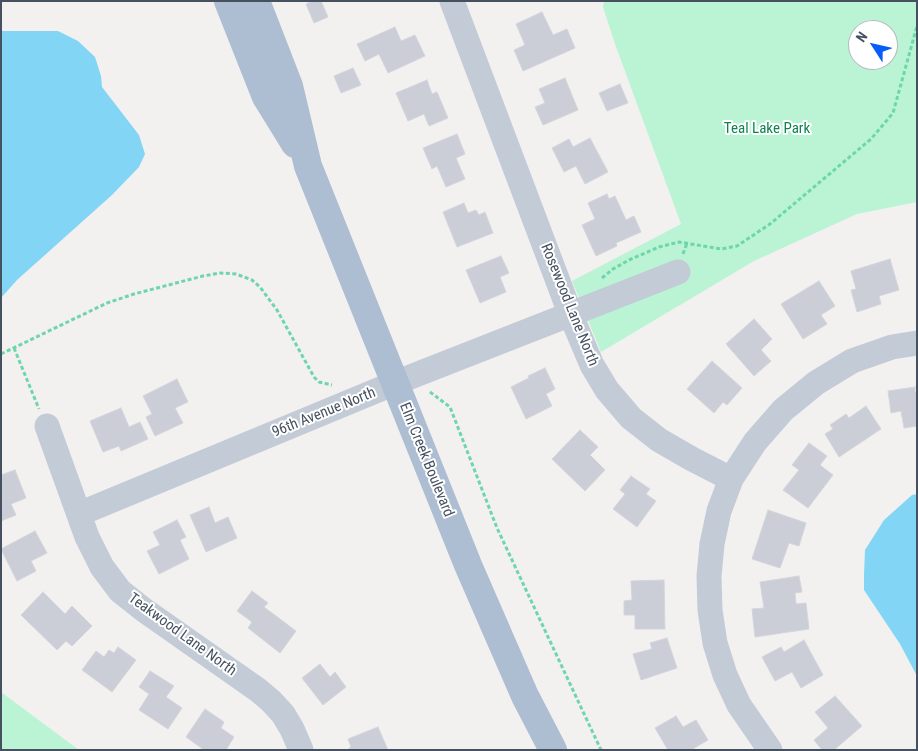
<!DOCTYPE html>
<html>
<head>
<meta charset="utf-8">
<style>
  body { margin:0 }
  #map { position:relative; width:918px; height:751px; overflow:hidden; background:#f3f0f0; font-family:"Roboto Condensed",sans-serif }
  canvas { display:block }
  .frame { position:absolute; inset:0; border:2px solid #465160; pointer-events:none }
  .north { position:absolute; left:848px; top:20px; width:50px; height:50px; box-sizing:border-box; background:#fff; border:1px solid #b5b9bf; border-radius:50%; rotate:305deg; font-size:14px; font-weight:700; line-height:20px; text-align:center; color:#465160 }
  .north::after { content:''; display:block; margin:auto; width:18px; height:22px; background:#065df7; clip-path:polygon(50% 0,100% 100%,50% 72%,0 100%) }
</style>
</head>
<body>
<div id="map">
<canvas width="918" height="751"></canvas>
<div class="frame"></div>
<div class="north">N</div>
</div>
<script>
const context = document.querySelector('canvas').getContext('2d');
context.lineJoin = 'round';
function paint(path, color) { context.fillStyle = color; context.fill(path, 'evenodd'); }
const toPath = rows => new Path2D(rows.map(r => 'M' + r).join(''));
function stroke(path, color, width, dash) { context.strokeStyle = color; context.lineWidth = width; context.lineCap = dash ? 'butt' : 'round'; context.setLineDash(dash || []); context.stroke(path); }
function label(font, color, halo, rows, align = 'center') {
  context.font = font + ' "Roboto Condensed",sans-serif'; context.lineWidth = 4; context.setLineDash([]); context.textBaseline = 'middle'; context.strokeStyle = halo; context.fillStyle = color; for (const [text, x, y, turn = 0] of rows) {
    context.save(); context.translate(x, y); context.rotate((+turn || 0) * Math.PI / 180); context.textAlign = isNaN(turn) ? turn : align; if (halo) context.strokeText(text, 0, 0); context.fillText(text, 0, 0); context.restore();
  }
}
const green = toPath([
  [604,1,917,1,917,202,857,214,754,261,601,352,572,281,681,224,615,44,603,7],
  [858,30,888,30,888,60,858,60],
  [1,692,79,750,1,750]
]);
const water = toPath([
  [1,31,58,31,78,41,95,57,101,76,102,87,139,135,145,154,139,167,112,195,17,280,1,298],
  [917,494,917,676,900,644,864,590,864,575,865,550,884,520,912,495]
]);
const building = toPath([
  [313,1,321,1,328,17,314,23,306,4,313,1],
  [542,12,553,35,567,29,575,48,523,71,514,50,525,45,516,24,542,12],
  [395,27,401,41,415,35,425,56,388,73,379,54,365,61,357,44,395,27],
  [353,68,361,85,341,93,334,76,353,68],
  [565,78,578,110,543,125,535,107,545,103,539,89,565,78],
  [427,80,432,94,437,92,448,118,429,126,424,114,408,121,396,93,427,80],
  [620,84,628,103,607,111,599,93,620,84],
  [457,134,465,154,456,158,465,179,446,187,437,166,432,169,423,148,457,134],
  [590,138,608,172,585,184,576,166,564,172,552,148,569,139,573,147,590,138],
  [607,194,609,199,615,196,626,220,634,216,641,232,616,243,617,246,596,256,582,225,595,219,588,203,607,194],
  [464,203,468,213,476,210,479,215,485,212,493,233,457,247,443,212,464,203],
  [501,256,509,273,500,277,506,292,480,303,466,270,501,256],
  [890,259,899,290,879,296,881,304,857,312,851,290,856,289,851,271,890,259],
  [819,281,835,306,821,315,827,324,803,339,781,304,819,281],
  [754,319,772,339,761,350,771,361,754,376,726,344,754,319],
  [712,361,742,388,727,405,723,402,714,413,687,389,712,361],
  [545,368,555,389,546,394,552,406,526,419,511,387,529,378,528,376,545,368],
  [177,379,188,402,175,408,183,423,155,436,146,417,152,414,143,396,177,379],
  [915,387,915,392,917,392,917,426,904,428,901,411,891,413,888,391,915,387],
  [866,406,881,429,839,457,825,434,833,429,830,425,846,414,849,418,866,406],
  [121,408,129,427,140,422,148,439,121,451,119,446,103,452,90,421,121,408],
  [580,430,598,447,590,455,605,470,585,491,552,459,580,430],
  [809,443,827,456,820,465,833,475,808,508,783,490,799,470,792,465,809,443],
  [15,470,26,498,11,504,16,515,1,521,1,475,15,470],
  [631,476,650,489,646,494,656,501,637,527,613,509,625,494,620,490,631,476],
  [209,507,215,523,228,517,237,538,206,552,190,515,209,507],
  [768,510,806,523,799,546,789,543,780,568,752,559,768,510],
  [177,520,186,537,180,540,189,559,159,574,147,551,160,545,153,532,177,520],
  [35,531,47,553,31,561,36,571,17,581,1,549,35,531],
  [799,576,802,592,795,593,796,604,806,603,809,629,755,637,752,609,764,608,760,582,799,576],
  [664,580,665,629,635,629,635,615,624,615,624,601,632,600,631,581,664,580],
  [252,591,268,603,264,607,296,631,280,653,248,628,252,622,237,611,252,591],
  [43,592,65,614,72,606,92,626,72,646,66,641,57,650,21,615,43,592],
  [667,638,677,668,641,680,633,654,652,649,650,643,667,638],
  [804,640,823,675,801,688,792,672,775,681,762,657,781,647,784,652,804,640],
  [118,647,136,660,112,692,82,670,96,651,104,657,109,650,114,653,118,647],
  [320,664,330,677,335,672,346,687,323,705,302,678,320,664],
  [150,671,174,686,166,697,182,708,168,729,139,710,149,694,139,687,150,671],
  [835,696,862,726,834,750,822,750,814,740,828,728,815,712,835,696],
  [205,709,224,722,221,728,234,737,226,750,204,750,186,737,205,709],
  [676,716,683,727,696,720,708,740,691,750,668,750,655,728,676,716],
  [378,727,388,750,350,750,349,748,351,747,348,739,378,727]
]);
const path = toPath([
  [683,254,687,243],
  [602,278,613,269,629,260,659,247,679,242,721,249,737,246,770,224,871,139,893,113,917,26],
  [14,348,39,409],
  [1,354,107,303,134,294,203,276,220,273,236,274,252,280,260,287,277,310,314,377,319,382,332,385],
  [430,392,450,407,497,528,601,750]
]);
const minor = toPath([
  [452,1,570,313,592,365,607,390,631,418,659,440,692,459,731,479],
  [47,426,87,537,102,567,120,591,144,610,258,690,271,701,283,714,292,729,301,750],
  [79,514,395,383,678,272],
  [770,750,739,705,725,675,715,643,710,610,709,576,712,544,719,511,731,479,755,442,783,410,816,383,852,361,892,347,917,343]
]);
const major = toPath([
  [228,1,266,97,295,144],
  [256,1,289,86,308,166,468,565,525,696,553,750]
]);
const parkNames = [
  ["Teal Lake Park",767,129]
];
const streetNames = [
  ["Rosewood Lane North",569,305,68],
  ["96th Avenue North",324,413,-22],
  ["Elm Creek Boulevard",426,460,68],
  ["Teakwood Lane North",182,635,36]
];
paint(green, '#baf4d5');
paint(water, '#83d5f6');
paint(building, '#cbced6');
stroke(building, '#d3d5dc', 1);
stroke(path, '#6ed6ab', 3, [4, 2.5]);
stroke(minor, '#c2cbd6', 25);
stroke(major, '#adbdd2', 28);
label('15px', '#0d8452', '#fff', parkNames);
label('15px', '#465160', '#fff', streetNames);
</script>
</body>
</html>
